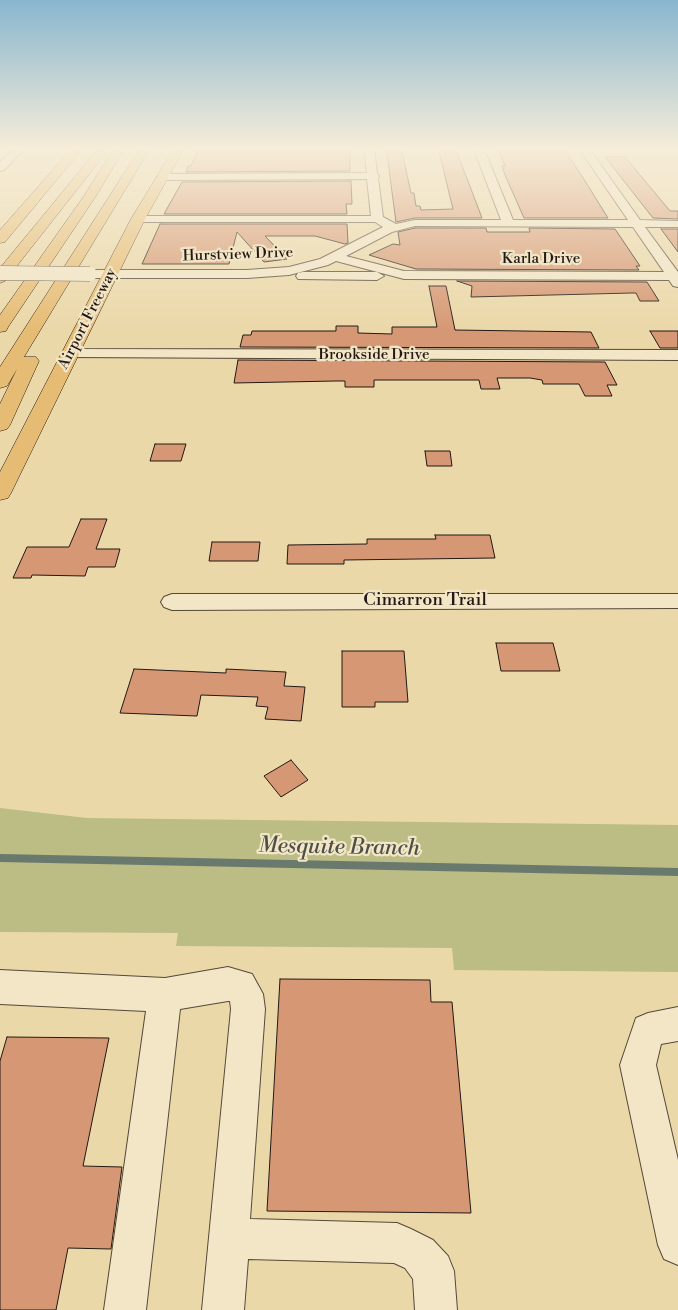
<!DOCTYPE html>
<html>
<head>
<meta charset="utf-8">
<style>
  body { margin:0 }
  canvas { display:block; background:#ebd8a9 }
</style>
</head>
<body>
<canvas width="678" height="1310"></canvas>
<script>
const context = document.querySelector('canvas').getContext('2d');
context.lineJoin = 'round';
function paint(path, color) { context.fillStyle = color; context.fill(path, 'evenodd'); }
const toPath = rows => new Path2D(rows.map(r => 'M' + r).join(''));
function stroke(path, color, width, dash) { context.strokeStyle = color; context.lineWidth = width; context.lineCap = dash ? 'butt' : 'round'; context.setLineDash(dash || []); context.stroke(path); }
function label(font, color, halo, rows, align = 'center') {
  context.font = font + ' "Libre Bodoni",serif'; context.lineWidth = 4.5; context.setLineDash([]); context.textBaseline = 'middle'; context.strokeStyle = halo; context.fillStyle = color; for (const [text, x, y, turn = 0] of rows) {
    context.save(); context.translate(x, y); context.rotate((+turn || 0) * Math.PI / 180); context.textAlign = isNaN(turn) ? turn : align; if (halo) context.strokeText(text, 0, 0); context.fillText(text, 0, 0); context.restore();
  }
}
const green = toPath([
  [0,808,87,818,678,825,678,972,454,970,452,948,176,946,178,933,0,932]
]);
const stream = toPath([
  [0,858,678,872]
]);
const building = toPath([
  [386,147,401,147,411,193,414,193,416,206,420,206,421,210,453,209,438,148,455,147,482,218,415,218,396,222,386,147],
  [199,148,350,148,350,171,186,172,188,166,191,166,199,148],
  [563,148,580,173,608,218,524,218,505,175,502,166,505,166,498,149,563,148],
  [605,157,625,157,670,211,678,211,678,219,653,218,605,157],
  [351,181,352,204,346,204,347,214,164,214,182,182,351,181],
  [160,224,347,224,348,243,345,244,315,236,265,236,287,259,264,262,237,232,229,264,142,264,160,224],
  [415,228,486,228,487,232,530,232,529,228,615,229,640,266,636,266,639,270,416,269,369,255,393,244,400,245,398,232,415,228],
  [661,229,678,229,678,252,661,229],
  [457,281,647,282,659,301,640,301,636,293,632,293,471,297,472,286,457,281],
  [429,286,446,286,455,330,591,332,599,348,240,347,243,335,251,335,252,331,336,331,336,326,358,326,358,333,392,334,392,327,437,327,429,286],
  [650,331,678,331,678,348,660,348,650,331],
  [238,360,605,362,617,385,607,385,612,396,585,396,579,384,543,384,542,380,530,378,497,378,500,389,481,389,479,380,374,380,374,387,345,387,345,381,335,381,234,383,238,360],
  [155,444,186,444,181,461,150,461,155,444],
  [425,451,450,451,452,466,427,466,425,451],
  [81,519,107,519,96,549,120,549,115,567,88,567,85,576,32,575,31,578,13,578,27,547,69,547,81,519],
  [435,535,490,535,495,558,344,560,344,564,287,564,288,545,367,544,367,539,436,539,435,535],
  [212,542,260,542,258,561,209,561,212,542],
  [496,643,553,643,560,671,501,671,496,643],
  [342,651,404,651,408,702,375,702,375,707,342,707,342,651],
  [134,669,226,673,226,669,286,672,284,686,305,687,301,721,265,719,268,707,256,706,258,697,201,695,197,716,120,713,134,669],
  [291,760,308,780,281,797,264,776,291,760],
  [280,979,430,980,431,1002,452,1002,471,1213,267,1211,280,979],
  [7,1037,109,1038,83,1166,122,1167,111,1249,68,1248,56,1310,0,1310,0,1061,7,1037]
]);
const minor = toPath([
  [16,147,26,147,4,170,0,171,0,162,16,147],
  [364,147,374,147,377,174,379,176,378,178,383,217,396,224,415,220,501,220,473,147,483,147,513,220,628,220,578,147,588,147,640,220,678,221,678,227,645,227,678,272,678,287,673,286,669,280,404,279,336,261,328,265,289,275,247,278,90,278,83,274,90,270,247,270,289,267,320,259,383,227,375,222,138,222,132,219,138,216,371,216,367,179,162,180,157,177,162,174,367,173,364,147],
  [415,226,633,227,664,272,404,271,346,256,392,232,415,226],
  [303,272,377,272,384,276,377,280,298,279,296,276,298,273,303,272],
  [69,349,678,350,678,360,64,357,61,354,64,351,69,349],
  [172,594,678,594,678,608,172,610,164,607,161,602,164,597,172,594],
  [228,967,252,974,263,994,265,1009,250,1219,397,1223,411,1229,433,1240,448,1256,454,1271,457,1310,415,1310,413,1279,405,1268,394,1263,248,1259,244,1310,202,1310,231,1009,230,1001,228,1001,180,1009,146,1310,104,1310,146,1011,0,1004,0,970,165,978,228,967],
  [678,1007,678,1041,661,1044,656,1065,678,1160,678,1265,664,1259,658,1245,620,1065,636,1018,648,1013,678,1007]
]);
const major = toPath([
  [175,147,185,147,145,219,11,493,8,498,0,500,0,472,131,219,175,147]
]);
const highway = toPath([
  [73,147,84,147,5,242,0,243,0,230,73,147],
  [115,147,125,147,96,196,8,327,6,331,0,332,0,315,84,196,115,147],
  [141,147,151,147,24,357,36,357,39,361,10,425,7,429,0,431,0,404,17,369,7,386,0,388,0,367,141,147],
  [101,149,107,152,105,154,5,281,0,283,0,268,97,150,101,149]
]);
const minorBridge = toPath([
  [0,273,90,274]
]);
const farStreetnames = [
  ["Hurstview Drive",238,255,-2],
  ["Karla Drive",541,259],
  ["Airport Freeway",88,319,-63],
  ["Brookside Drive",374,355]
];
const streetNames = [
  ["Cimarron Trail",425,601]
];
const nearWaternames = [
  ["Mesquite Branch",339,848,1]
];
paint(green, '#bcbd85');
stroke(stream, '#69796e', 8);
paint(building, '#d69874');
stroke(building, '#231813', 1);
stroke(minor, '#554838', 2);
stroke(major, '#231813', 1);
stroke(highway, '#231813', 1);
paint(minor, '#f2e6c7');
paint(major, '#e6bc74');
paint(highway, '#e6bc74');
stroke(minorBridge, '#554838', 15, []);
stroke(minorBridge, '#f2e6c7', 14);
const sky = context.createLinearGradient(0, 0, 0, 330);
sky.addColorStop(0, '#88b6cf');
sky.addColorStop(0.45, '#f6edd8');
sky.addColorStop(1, '#f6edd800');
context.fillStyle = sky;
context.fillRect(0, 0, 678, 330);
label('15px', '#231813', '#f2e6c7', farStreetnames);
label('18px', '#231813', '#f2e6c7', streetNames);
label('italic 22px', '#4c5048', '#f2e6c7', nearWaternames);
</script>
</body>
</html>
